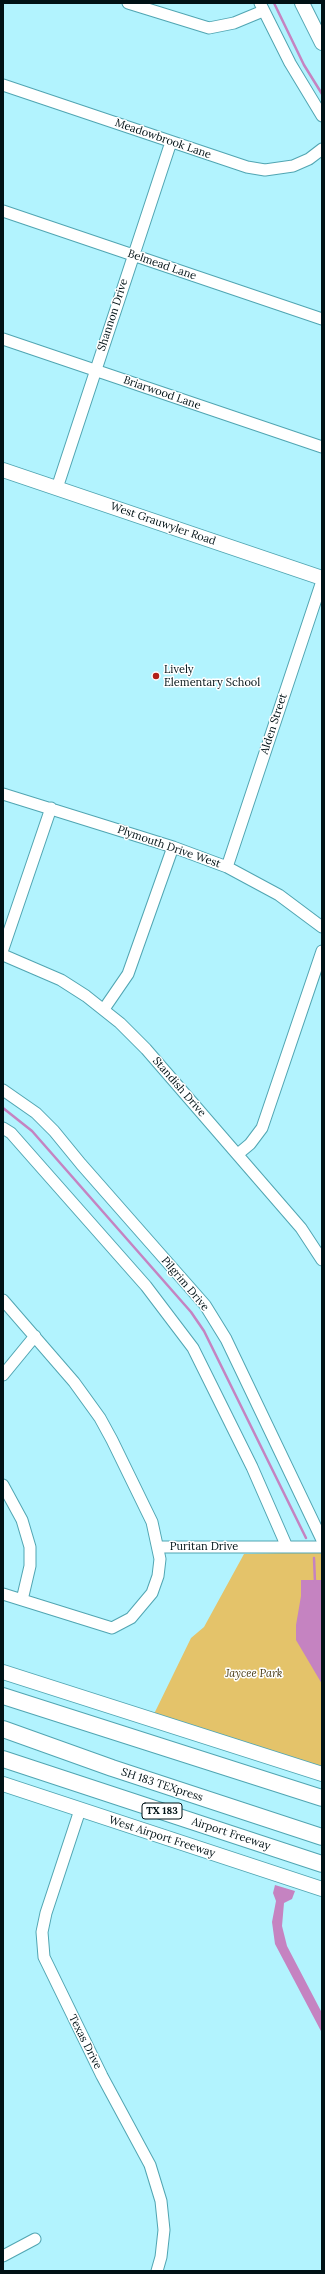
<!DOCTYPE html>
<html>
<head>
<meta charset="utf-8">
<style>
  body { margin:0 }
  #map { position:relative; width:325px; height:2274px; overflow:hidden; background:#b2f3fe; font-family:Lora,serif }
  canvas { display:block }
  .frame { position:absolute; inset:0; border:4px solid #001115; pointer-events:none }
</style>
</head>
<body>
<div id="map">
<canvas width="325" height="2274"></canvas>
<div class="frame"></div>
</div>
<script>
const context = document.querySelector('canvas').getContext('2d');
context.lineJoin = 'round';
function paint(path, color) { context.fillStyle = color; context.fill(path, 'evenodd'); }
const toPath = rows => new Path2D(rows.map(r => 'M' + r).join(''));
function stroke(path, color, width, dash) { context.strokeStyle = color; context.lineWidth = width; context.lineCap = dash ? 'butt' : 'round'; context.setLineDash(dash || []); context.stroke(path); }
function label(font, color, halo, rows, align = 'center') {
  context.font = font + ' Lora,serif'; context.lineWidth = 3; context.setLineDash([]); context.textBaseline = 'middle'; context.strokeStyle = halo; context.fillStyle = color; for (const [text, x, y, turn = 0] of rows) {
    context.save(); context.translate(x, y); context.rotate((+turn || 0) * Math.PI / 180); context.textAlign = isNaN(turn) ? turn : align; if (halo) context.strokeText(text, 0, 0); context.fillText(text, 0, 0); context.restore();
  }
}
const green = toPath([
  [322,1552,322,1769,154,1714,191,1638,204,1627,244,1554]
]);
const water = toPath([
  [301,1580,322,1580,322,1684,296,1640,296,1625,301,1596],
  [275,1885,295,1891,292,1899,284,1903,282,1926,287,1946,322,2013,322,2033,275,1944,272,1922,276,1901,273,1893]
]);
const stream = toPath([
  [274,3,304,65,322,94],
  [3,1108,32,1131,191,1312,204,1331,306,1538],
  [314,1558,315,1582]
]);
const minor = toPath([
  [128,3,209,28,234,23,263,11],
  [260,3,290,63,322,116],
  [3,85,247,167,265,170,293,166,309,159,322,149],
  [3,211,322,319],
  [3,339,322,447],
  [57,488,171,142],
  [3,794,173,847,227,867,279,895,322,927],
  [227,867,322,581],
  [3,949,51,808],
  [3,955,61,980,86,996,120,1023,146,1049,301,1228,322,1260],
  [104,1009,128,974,173,847],
  [3,1090,36,1113,54,1131,81,1164,205,1305,226,1339,322,1540],
  [3,1128,11,1133,33,1158,146,1286,193,1348,252,1467,287,1547],
  [238,1154,250,1144,262,1128,322,951],
  [3,1300,74,1382,100,1418,112,1440,152,1522,160,1559,158,1576,152,1593,131,1618,112,1628,3,1594],
  [3,1375,35,1336],
  [3,1485,22,1520,30,1547,30,1566,22,1600],
  [158,1547,322,1547],
  [80,1810,46,1913,42,1932,44,1957,102,2076,150,2165,161,2201,164,2230,161,2257,157,2271],
  [3,2256,35,2239]
]);
const major = toPath([
  [302,3,322,43],
  [3,470,322,578],
  [3,1672,322,1774],
  [3,1784,322,1889]
]);
const highway = toPath([
  [3,1696,322,1798],
  [3,1729,112,1768,322,1837],
  [3,1759,322,1864]
]);
const markers = [
  [156,676,4,"#b12119"]
];
const shields = [
  [162,1811,40]
];
const shieldNames = [
  ["TX 183",162,1811]
];
const streetNames = [
  ["Meadowbrook Lane",163,139,19],
  ["Belmead Lane",162,265,19],
  ["Shannon Drive",113,315,-72],
  ["Briarwood Lane",162,393,19],
  ["West Grauwyler Road",163,524,19],
  ["Alden Street",274,724,-72],
  ["Plymouth Drive West",169,847,19],
  ["Standish Drive",179,1087,49],
  ["Pilgrim Drive",185,1284,50],
  ["Puritan Drive",204,1547],
  ["SH 183 TEXpress",162,1785,18],
  ["Airport Freeway",231,1834,18],
  ["West Airport Freeway",162,1837,18],
  ["Texas Drive",85,2042,63]
];
const poiNames = [
  ["Lively",164,670],
  ["Elementary School",164,683]
];
const parkNames = [
  ["Jaycee Park",254,1674]
];
paint(green, '#e4c36a');
paint(water, '#c583c1');
stroke(stream, '#c583c1', 2.5);
stroke(minor, '#51a5b2', 13);
stroke(major, '#51a5b2', 16);
stroke(highway, '#51a5b2', 18);
stroke(minor, '#fff', 11);
stroke(major, '#fff', 14);
stroke(highway, '#fff', 16);
for (const [x, y, r, color] of markers) { const dot = new Path2D(); dot.arc(x, y, r, 0, 2 * Math.PI); context.fillStyle = color; context.fill(dot); stroke(dot, '#fff', 1.5); }
for (const [x, y, w] of shields) { const box = new Path2D(); box.roundRect(x - w / 2, y - 8, w, 16, 3); context.fillStyle = '#fff'; context.fill(box); stroke(box, '#001115', 1); }
label('bold 10px', '#001115', null, shieldNames);
label('11px', '#001115', '#fff', streetNames);
label('11px', '#001115', '#fff', poiNames, 'left');
label('italic 11px', '#493b14', '#fff', parkNames);
</script>
</body>
</html>
